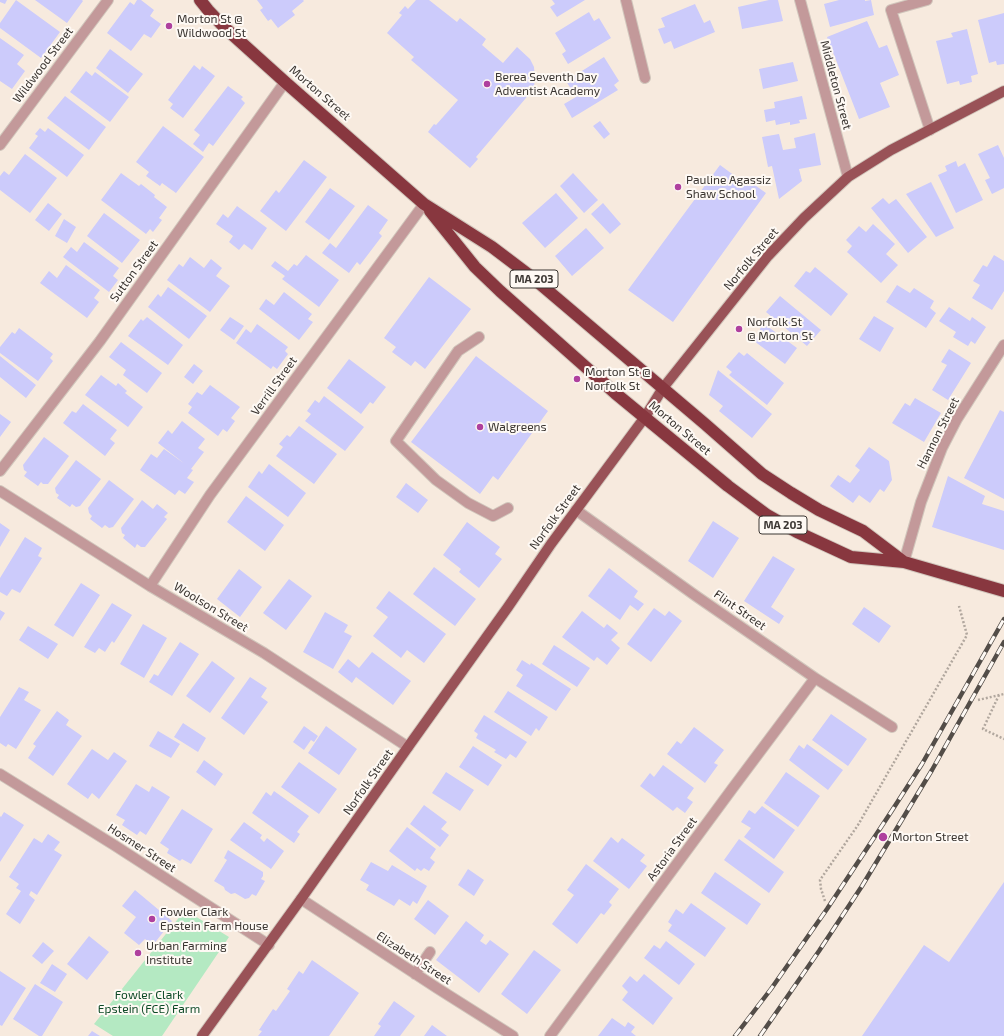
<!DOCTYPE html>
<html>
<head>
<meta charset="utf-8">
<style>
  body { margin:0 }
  canvas { display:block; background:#f7eade }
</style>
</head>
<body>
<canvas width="1004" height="1036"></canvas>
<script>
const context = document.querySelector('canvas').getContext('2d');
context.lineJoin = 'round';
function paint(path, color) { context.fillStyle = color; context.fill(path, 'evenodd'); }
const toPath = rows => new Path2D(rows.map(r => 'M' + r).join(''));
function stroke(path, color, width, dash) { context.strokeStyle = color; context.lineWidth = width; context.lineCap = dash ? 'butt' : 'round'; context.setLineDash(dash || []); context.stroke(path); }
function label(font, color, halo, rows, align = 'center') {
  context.font = font + ' "Exo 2",sans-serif'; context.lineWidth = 4; context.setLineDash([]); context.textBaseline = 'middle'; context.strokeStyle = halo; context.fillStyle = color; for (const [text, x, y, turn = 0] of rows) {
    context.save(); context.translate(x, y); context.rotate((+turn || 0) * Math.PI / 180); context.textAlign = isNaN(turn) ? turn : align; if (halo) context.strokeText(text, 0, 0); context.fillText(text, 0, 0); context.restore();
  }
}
const green = toPath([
  [185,910,229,937,162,1036,113,1036,94,1024]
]);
const building = toPath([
  [0,0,7,0,5,4,0,2],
  [16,0,60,32,41,58,0,28,0,23],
  [35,0,82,0,83,1,67,23],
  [137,0,141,0,154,10,150,16,161,24,151,38,144,34,131,51,107,33,130,2,134,5],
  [257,0,303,0,304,1,292,11,295,15,278,28,271,19,268,21,260,10,263,8],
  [416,0,429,0,457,22,460,18,486,39,482,45,503,63,517,47,530,59,534,67,535,79,534,86,531,92,476,157,478,159,470,168,428,132,434,124,436,125,458,100,411,60,414,57,387,33,402,15,399,13,405,6,408,9],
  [552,0,585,0,557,17,550,7,555,4],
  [769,0,778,0,783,21,742,29,738,7],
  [839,0,865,0,865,1,871,0,874,15,830,27,824,4],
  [695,4,704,23,710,20,715,32,674,49,671,41,664,44,658,29,665,27,661,18],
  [589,12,594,21,599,18,611,38,568,64,562,54,566,51,555,33],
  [1004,13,1004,64,997,65,996,61,989,63,978,20],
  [867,21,879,48,887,45,899,75,880,83,890,107,859,119,827,37],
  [967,29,978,74,971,76,972,82,960,85,959,81,947,84,936,41,953,37,951,33],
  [0,38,24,55,17,64,25,71,12,89,0,81],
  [110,49,143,74,128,93,96,68],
  [604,57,619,81,614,85,618,90,572,118,564,104,576,97,566,81],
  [793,62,798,81,763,89,759,69],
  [194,65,200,70,202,66,215,76,183,118,170,108,173,104,168,100],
  [86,71,92,76,95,72,129,97,110,122,70,92],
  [228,86,243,97,241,99,245,103,213,146,209,143,203,152,193,144,200,135,194,130],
  [65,96,106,127,89,150,47,118],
  [802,96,807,119,799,120,800,123,790,125,790,122,776,125,775,120,766,122,764,110,775,108,774,102],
  [600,121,610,134,604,139,593,126],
  [163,126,204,157,176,193,162,183,160,186,146,176,149,172,136,162],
  [40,128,45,132,48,128,84,155,67,177,29,148,38,136,35,134],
  [815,133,821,165,799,169,802,181,779,199,772,166,768,167,762,137,779,134,783,150,796,148,794,138],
  [998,145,1004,158,1004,188,992,194,985,180,990,178,978,154],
  [25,154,57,178,30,213,0,190,0,176,4,171,9,175],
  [304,160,327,177,286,231,260,211,276,190,279,193],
  [956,161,958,167,965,163,983,200,956,213,938,175,947,171,945,166],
  [720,165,739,179,742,176,766,193,673,322,628,290],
  [121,173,139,186,141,184,155,195,154,197,167,207,159,218,162,220,153,232,150,229,146,234,101,200],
  [573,173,598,200,584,213,560,186],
  [931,182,954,228,936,237,906,194],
  [330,188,355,206,329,240,305,222],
  [556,193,578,218,545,248,522,223],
  [883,198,889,204,896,199,927,237,908,253,871,208],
  [48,203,62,214,49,231,35,220],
  [603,203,621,224,610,234,591,214],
  [368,205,388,220,379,233,382,236,360,265,357,262,349,273,322,253,330,243,336,248],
  [237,206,267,228,252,250,244,244,239,250,229,242,233,236,216,224,223,214,228,218],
  [104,213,140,240,122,263,87,236],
  [64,219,76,227,67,243,55,236],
  [873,224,895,244,886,254,898,265,881,283,847,252,852,246,846,240,859,226,866,232],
  [586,228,604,248,572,276,555,256],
  [84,242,119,268,113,276,118,280,109,292,63,257,71,247,77,252],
  [306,255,339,280,319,307,282,279,285,276,271,266,275,261,288,271,294,264,297,266],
  [994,255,1004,261,1004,291,992,310,972,298,980,285,973,281,983,265,987,267],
  [190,257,204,268,211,259,222,268,216,276,230,286,210,312,167,280,179,264,183,267],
  [66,265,100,290,94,298,99,302,87,318,40,283,49,271,57,278],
  [815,267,848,294,831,316,794,286,806,271,810,273],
  [429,277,471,309,425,369,415,361,411,366,392,352,396,347,384,338],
  [897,285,910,293,914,288,934,301,930,308,936,313,926,328,886,302],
  [168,287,207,316,189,339,148,307,158,294,161,297],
  [284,292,312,314,308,319,313,322,299,340,259,309,266,299,274,305],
  [780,296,821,330,807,346,766,312],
  [949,307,970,321,972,317,986,327,975,344,971,341,968,346,953,337,956,332,939,321],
  [874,316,894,328,880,352,859,339],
  [147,317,183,345,168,365,128,336,141,319,143,321],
  [230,317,244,326,234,340,220,330],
  [257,324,288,347,285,351,288,354,277,369,273,366,271,369,236,343,246,329,251,333],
  [762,326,767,326,797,348,785,364,754,341,760,333,760,329],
  [19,328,53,354,50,358,53,361,38,381,0,353,0,347,12,332,15,334],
  [121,342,162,373,147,393,123,375,126,370,109,357],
  [949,349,971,363,948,400,932,390,947,365,941,362],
  [739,352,744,356,747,353,784,383,767,405,729,375,732,372,726,367],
  [0,356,36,385,26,398,0,377],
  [476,356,548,411,498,480,493,476,480,494,411,442],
  [349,359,386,387,373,404,370,402,361,414,327,388],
  [194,364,203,371,193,384,184,377],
  [718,370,772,414,752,438,719,411,723,406,709,395],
  [101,375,116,386,118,383,127,391,125,393,143,407,128,427,85,395],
  [210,385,240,407,231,418,235,421,227,432,223,429,218,436,188,413,192,407,188,404,197,392,202,395],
  [324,396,364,427,345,451,305,421,311,414,307,411,315,400,319,403],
  [915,398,941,413,924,442,892,423,905,403,910,406],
  [83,404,117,430,110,439,115,443,105,456,63,423,72,411,76,413],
  [1000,410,1004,412,1004,499,964,478],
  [0,414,11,422,0,437],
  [182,421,205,439,198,448,204,452,191,469,193,470,187,478,194,482,185,494,179,490,175,495,140,470,151,454,157,458,164,449,185,464,158,443,168,430,172,434],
  [299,426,337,454,314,484,276,456,283,447,279,444,287,435,290,437],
  [44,437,69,456,48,484,43,484,41,482,38,486,24,476,27,472,24,470,23,465],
  [869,447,889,461,892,480,884,492,880,489,870,503,859,495,853,503,830,486,838,475,850,483,860,470,855,466],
  [76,460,101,479,80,506,76,507,72,504,70,507,57,498,59,495,56,493,55,488],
  [269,464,306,493,288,517,248,487,259,471,262,474],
  [948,476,985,496,982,504,1004,511,1004,550,932,527],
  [109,480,134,499,113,527,109,528,105,525,102,528,90,519,92,516,89,513,88,508],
  [406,483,428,500,418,513,396,497],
  [246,496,284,525,265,551,227,522],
  [142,500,153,509,157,504,168,513,164,517,167,519,145,547,141,547,137,544,135,548,123,538,125,535,122,533,121,528],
  [713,521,739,538,713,578,688,561],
  [467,522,500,547,495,554,502,559,479,588,459,572,461,569,443,555],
  [0,523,10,530,0,547],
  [25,537,42,548,38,556,42,558,20,593,12,589,7,596,0,592,0,578],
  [773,556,795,569,771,607,784,616,779,624,744,601],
  [434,567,476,599,455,626,413,594],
  [609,568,638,591,634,597,644,604,638,611,630,605,620,620,588,596],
  [239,569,262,587,240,617,217,599],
  [289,579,312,596,286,630,263,613],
  [81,583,100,595,73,637,54,625],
  [389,591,446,634,424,663,407,650,401,658,373,636,388,617,376,608],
  [112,603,132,615,114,643,112,641,105,652,99,648,95,653,84,647],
  [864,607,891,626,879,643,852,624],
  [654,608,665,616,669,611,682,621,651,662,627,644],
  [0,610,5,613,0,621],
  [582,611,604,628,607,624,618,633,611,640,620,648,607,665,597,657,594,661,562,637],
  [325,612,348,625,344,632,352,636,333,669,303,652],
  [143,624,167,638,144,678,120,664],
  [28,626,58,644,48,659,19,640],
  [180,642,199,654,172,696,149,682,154,674,158,676],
  [554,645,590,668,577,687,542,664],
  [372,652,411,681,393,705,356,677,352,683,338,672,348,659,359,668],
  [522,660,530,665,531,663,571,689,556,711,516,686,523,675,516,670],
  [212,661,235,678,210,713,186,696],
  [250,677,267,688,261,697,268,702,244,735,221,718],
  [19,687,29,692,24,700,41,710,16,749,8,744,6,747,0,743,0,717],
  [508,691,548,717,539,731,536,728,531,736,494,712],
  [57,711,69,720,66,725,82,736,53,776,28,758,36,746,33,744],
  [831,714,867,739,848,766,812,740],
  [484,715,527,742,516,758,510,754,506,759,494,752,496,750,476,738,478,734,474,731],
  [183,723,206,738,198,752,174,737],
  [304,726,318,736,314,742,311,740,304,750,293,742],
  [326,726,357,749,339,775,308,753],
  [694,727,724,750,714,763,718,765,705,783,667,754,677,741,681,744],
  [158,731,180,744,171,758,149,746],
  [807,744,843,770,828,790,789,760,799,745,804,749],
  [473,746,502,765,488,786,459,767],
  [92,749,108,760,114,752,127,761,99,799,92,793,88,799,67,784],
  [204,760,223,774,215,786,196,772],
  [299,762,337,789,319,814,281,787],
  [663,765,694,788,687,798,693,802,685,813,677,807,673,811,640,786,650,773,654,777],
  [446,772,474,790,460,811,432,793],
  [786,772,820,796,798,827,764,803],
  [136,784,149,792,152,786,170,797,146,835,140,831,137,835,122,825,125,820,116,815],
  [274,791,309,816,297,832,300,834,294,843,252,813,266,792,271,796],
  [424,805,447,822,441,829,449,835,440,847,410,824],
  [762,806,795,830,774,859,744,837,751,828,741,822,749,810,755,814],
  [182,809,213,829,191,864,182,859,180,861,167,853,169,849,160,843],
  [4,812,24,825,0,862,0,816,1,817],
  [244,822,262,835,260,838,264,842,267,838,284,851,271,869,230,840],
  [407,827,436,849,430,858,435,862,429,871,424,868,421,871,417,868,415,871,389,851],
  [48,834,60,842,54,850,62,855,37,895,31,891,29,895,35,900,20,924,6,914,21,891,16,888,19,884,9,877,34,838,42,843],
  [611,837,618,843,622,838,645,855,640,861,647,866,629,889,593,861],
  [739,839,784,872,769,893,724,860],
  [228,850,263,872,263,876,261,879,265,881,256,896,252,894,249,898,245,899,235,893,231,894,225,890,224,887,214,881,227,860,224,858],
  [371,862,388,871,392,865,427,886,417,904,413,901,410,906,399,899,394,906,366,890,369,885,360,880],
  [586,864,619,889,609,902,612,905,604,915,601,913,577,944,552,924,574,895,567,890],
  [468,869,484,880,474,896,458,885],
  [715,872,761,904,747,925,701,893],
  [1004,882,1004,1036,862,1036,924,945,949,962],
  [135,890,172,921,153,945,145,939,139,945,124,933,136,917,122,906],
  [428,900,449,916,435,935,414,919],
  [691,903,726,928,705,957,668,931,672,925,668,922,676,909,683,914],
  [466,921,484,935,480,941,486,945,490,940,509,954,479,993,436,960],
  [89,936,109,952,87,980,67,964],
  [666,941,695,964,679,985,644,958,654,945,660,949],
  [43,942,54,951,42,964,32,956],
  [534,950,561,970,527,1014,501,994],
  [312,960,359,993,329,1036,258,1036,262,1031,259,1030,273,1009,276,1011,290,991,287,989,299,971,303,974],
  [52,964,67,974,55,992,40,983],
  [0,971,26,988,2,1026,0,1025],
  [644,974,673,998,653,1025,622,1000,628,992,622,986,630,976,637,982],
  [35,984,63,1002,42,1036,39,1036,13,1019],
  [394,1001,415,1016,400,1036,374,1036,381,1026,378,1024],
  [612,1018,625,1027,628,1022,635,1027,631,1032,636,1036,598,1036],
  [432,1025,447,1036,424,1036],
  [92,1031,100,1036,88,1036]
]);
const path = toPath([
  [999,695,983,729,1004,739],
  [978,700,1004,694],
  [825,901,821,889,820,880,858,825,967,635,959,606]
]);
const minor = toPath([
  [626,0,645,78],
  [800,0,848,177],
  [927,0,891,10,930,130],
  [0,145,108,0],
  [479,337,458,351,396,441,436,480,468,503,493,516,508,508],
  [0,471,100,341,285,82],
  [0,491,150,586,264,653,408,747],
  [576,510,696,596,815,678,892,727],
  [904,562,921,502,942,448,957,419,1004,345],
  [150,586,210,495,424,204],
  [0,774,114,845,269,945],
  [301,899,437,988,513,1036],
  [415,974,430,952],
  [550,1036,732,789,815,678]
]);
const major = toPath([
  [202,1036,301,899,408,747,508,607,551,544,645,417,663,388,768,256,804,218,848,177,891,150,1004,91]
]);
const highway = toPath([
  [200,0,208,10,224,27,285,82,424,204,492,247,533,278,705,424,762,474,791,493,819,510,863,531,904,562],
  [430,211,475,267,500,291,615,393,728,486,767,515,797,532,851,557,904,562,1004,591]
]);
const rail = toPath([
  [735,1036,771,989,827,909,891,812,922,764,1004,619],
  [760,1036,819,951,862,886,932,770,1004,642]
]);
const markers = [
  [169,26,4,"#af409e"],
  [487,84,4,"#af409e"],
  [678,187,4,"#af409e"],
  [739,329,4,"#af409e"],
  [577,379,4,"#af409e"],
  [480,427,4,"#af409e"],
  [883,837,5,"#af409e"],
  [152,919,4,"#af409e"],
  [138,953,4,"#af409e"]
];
const shields = [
  [534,279,48],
  [783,525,48]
];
const shieldNames = [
  ["MA 203",534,279],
  ["MA 203",783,525]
];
const poiNames = [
  ["Morton St @",177,19],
  ["Wildwood St",177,33],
  ["Berea Seventh Day",495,77],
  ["Adventist Academy",495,91],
  ["Pauline Agassiz",686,180],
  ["Shaw School",686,194],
  ["Norfolk St",747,322],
  ["@ Morton St",747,336],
  ["Morton St @",585,372],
  ["Norfolk St",585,386],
  ["Walgreens",488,427],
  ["Morton Street",892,837],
  ["Fowler Clark",160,912],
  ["Epstein Farm House",160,926],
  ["Urban Farming",146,946],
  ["Institute",146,960]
];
const streetNames = [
  ["Wildwood Street",43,65,-53],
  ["Middleton Street",836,85,75],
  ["Morton Street",320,93,41],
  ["Norfolk Street",751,259,-50],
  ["Sutton Street",134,271,-54],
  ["Verrill Street",274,386,-54],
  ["Morton Street",680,428,40],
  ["Hannon Street",938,433,-63],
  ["Norfolk Street",555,517,-54],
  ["Woolson Street",211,607,31],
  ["Flint Street",740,610,35],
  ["Norfolk Street",368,782,-55],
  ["Hosmer Street",142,848,33],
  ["Astoria Street",672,849,-54],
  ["Elizabeth Street",414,958,33]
];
const parkNames = [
  ["Fowler Clark",149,995],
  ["Epstein (FCE) Farm",149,1009]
];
paint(green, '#b4e9c2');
paint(building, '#cccbfb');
stroke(minor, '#d1c6bc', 12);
stroke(major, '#d1c6bc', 12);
stroke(highway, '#d1c6bc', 14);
stroke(path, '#b1a79e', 2.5, [2, 2]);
stroke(minor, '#c3999a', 10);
stroke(major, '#995257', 10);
stroke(highway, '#88373f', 12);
stroke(rail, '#534d48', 4.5);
stroke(rail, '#fef9f4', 3, [9]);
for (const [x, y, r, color] of markers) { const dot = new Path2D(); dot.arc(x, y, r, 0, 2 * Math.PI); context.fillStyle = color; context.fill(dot); stroke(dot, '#fef9f4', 1.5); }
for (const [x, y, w] of shields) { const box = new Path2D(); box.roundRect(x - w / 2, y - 9, w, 18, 3); context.fillStyle = '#fef9f4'; context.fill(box); stroke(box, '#3b3632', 1); }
label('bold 11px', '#3b3632', null, shieldNames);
label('12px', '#3b3632', '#fef9f4', poiNames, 'left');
label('12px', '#3b3632', '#fef9f4', streetNames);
label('12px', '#0d4926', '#fef9f4', parkNames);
</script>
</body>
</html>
